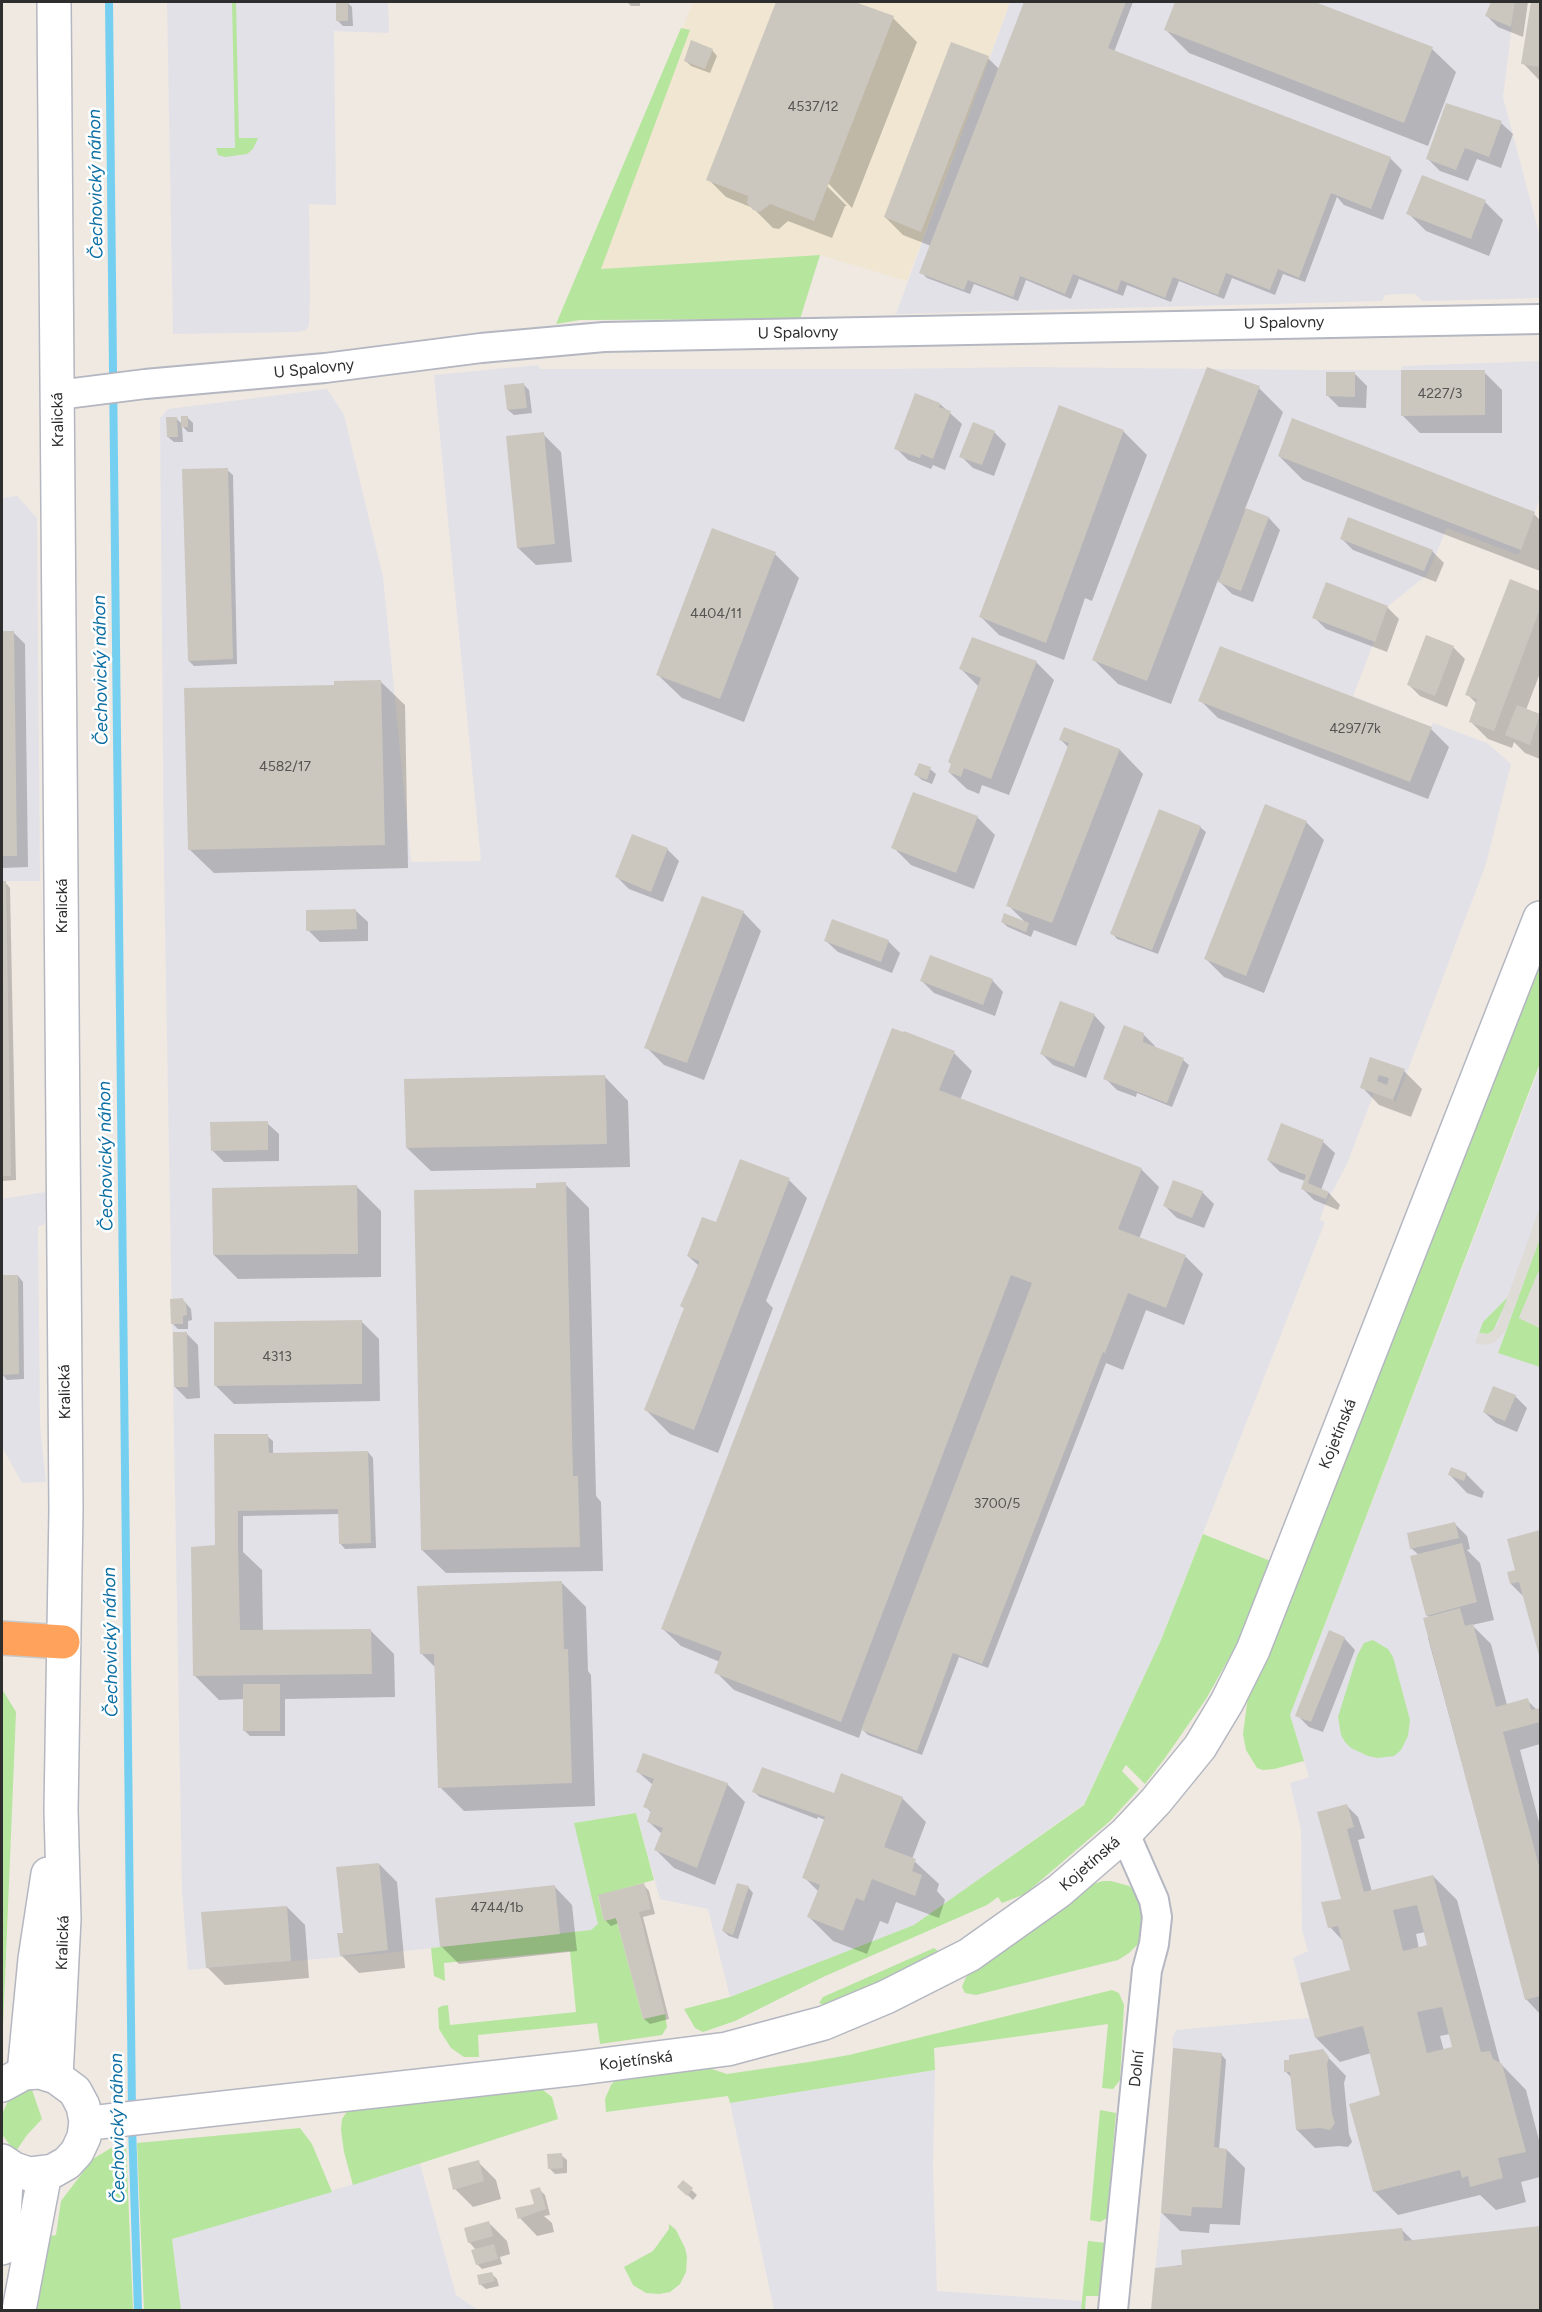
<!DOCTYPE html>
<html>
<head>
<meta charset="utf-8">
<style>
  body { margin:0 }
  #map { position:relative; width:1542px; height:2312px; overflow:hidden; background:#efe9e1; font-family:Figtree,sans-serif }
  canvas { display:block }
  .frame { position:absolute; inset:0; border:3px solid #2e2e2e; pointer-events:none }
</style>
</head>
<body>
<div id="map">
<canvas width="1542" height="2312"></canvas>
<div class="frame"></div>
</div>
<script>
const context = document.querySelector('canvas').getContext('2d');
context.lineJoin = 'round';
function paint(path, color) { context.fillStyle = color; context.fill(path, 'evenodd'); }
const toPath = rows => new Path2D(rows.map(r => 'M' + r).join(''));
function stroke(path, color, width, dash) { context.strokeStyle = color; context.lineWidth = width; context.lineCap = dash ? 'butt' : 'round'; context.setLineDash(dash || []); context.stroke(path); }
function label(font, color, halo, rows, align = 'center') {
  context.font = font + ' Figtree,sans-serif'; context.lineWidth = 5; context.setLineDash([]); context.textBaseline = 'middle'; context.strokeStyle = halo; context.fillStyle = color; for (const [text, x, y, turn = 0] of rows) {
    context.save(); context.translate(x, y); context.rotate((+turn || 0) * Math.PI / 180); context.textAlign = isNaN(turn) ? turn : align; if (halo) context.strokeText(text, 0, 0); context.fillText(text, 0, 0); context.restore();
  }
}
const industrial = toPath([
  [167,2,388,2,389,33,334,31,336,205,309,204,310,298,309,325,306,330,299,332,173,334],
  [1010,2,1515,2,1503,97,1540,237,1540,298,1422,301,1415,294,1398,294,1385,295,1382,301,896,314],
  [1540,361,1540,498,1518,555,1447,528,1427,575,1388,606,1353,696,1431,727,1433,723,1487,743,1511,764,1486,864,1396,1101,1374,1093,1347,1164,1324,1207,1320,1220,1325,1222,1161,1640,1084,1804,915,1925,730,1997,708,1909,660,1899,636,1813,575,1823,598,1924,591,1931,387,1953,188,1970,182,1890,164,869,160,418,168,409,327,389,344,415,383,577,411,862,481,861,434,375,538,365,540,369,887,369,1029,367,1311,370,1401,370,1402,366],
  [17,496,37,518,40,881,2,881,2,498],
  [1540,1066,1540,2310,1151,2310,1161,2213,1173,2048,1172,2039,1176,2030,1309,2018,1293,1958,1308,1951,1302,1930,1301,1830,1290,1783,1309,1777,1290,1715],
  [46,1192,45,1224,38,1227,40,1425,46,1482,22,1483,2,1447,2,1199],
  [935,2070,933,2168,937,2291,1082,2301,1081,2310,774,2310,730,2103],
  [420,2164,456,2295,478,2310,181,2310,172,2239]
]);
const education = toPath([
  [693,2,1010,2,907,281,820,255,600,269,690,30,683,28]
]);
const green = toPath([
  [232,2,236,2,239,138,258,138,253,149,247,154,225,157,218,155,216,148,235,148],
  [681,28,690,30,601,269,820,255,800,319,580,320,556,324],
  [1540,948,1540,1063,1290,1715,1304,1761,1274,1769,1263,1770,1257,1768,1246,1750,1243,1734,1248,1696],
  [1540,1238,1540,1268,1519,1318,1540,1328,1540,1367,1498,1353],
  [1509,1296,1493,1331,1487,1334,1479,1333,1483,1322],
  [1203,1534,1273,1562,1243,1633,1206,1699,1165,1758,1145,1784,1126,1765,1122,1771,1139,1789,1110,1821,1025,1894,1002,1903,998,1897,987,1905,823,1977,735,2021,703,2032,695,2028,684,2009,730,1997,914,1925,1084,1805,1161,1640],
  [1373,1640,1388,1649,1393,1657,1410,1720,1408,1736,1401,1750,1394,1756,1378,1758,1368,1756,1351,1748,1345,1742,1341,1735,1338,1717,1357,1656,1364,1643],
  [2,1689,16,1712,2,2052],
  [636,1813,654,1880,598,1896,604,1921,616,1918,643,2019,665,2014,667,2027,662,2035,600,2044,597,2023,478,2035,479,2057,464,2057,451,2048,439,2029,438,2008,442,2006,448,2005,450,2025,576,2012,570,1951,444,1963,445,1981,434,1976,431,1948,591,1930,598,1924,574,1823],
  [1103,1881,1111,1881,1129,1886,1136,1892,1143,1904,1144,1931,1139,1943,1129,1953,1118,1960,976,1995,965,1993,962,1987,966,1977,1093,1884],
  [934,1948,938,1951,936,1954,882,1981,824,2005,819,2003,823,1997],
  [1112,1990,1119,1993,1124,2005,1120,2080,1113,2089,1102,2088,1108,2024,934,2048,935,2070,730,2103,728,2096,606,2112,605,2099,611,2085,617,2078,706,2067,727,2074,809,2062,849,2055],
  [538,2086,552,2097,558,2119,353,2185,344,2152,341,2130,342,2119,348,2110],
  [31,2087,42,2119,27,2135,16,2151,9,2144,2,2134,2,2114,10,2097],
  [1100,2110,1116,2113,1107,2218,1100,2222,1090,2220],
  [300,2128,312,2144,332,2192,172,2239,181,2310,144,2310,137,2143],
  [126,2145,133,2310,35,2310,46,2237,56,2235,61,2201,93,2159,111,2148],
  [669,2224,676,2230,685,2248,687,2257,686,2272,680,2284,670,2292,659,2294,646,2293,633,2285,624,2267,653,2251,669,2229],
  [1088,2241,1106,2243,1102,2296,1086,2296,1085,2310,1081,2310]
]);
const plaza = toPath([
  [1540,1207,1540,1238,1505,1332,1494,1343,1484,1345,1475,1343,1479,1333,1489,1334,1497,1326],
  [1540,1268,1540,1328,1519,1318]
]);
const shadow = toPath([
  [338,2,347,2,352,7,353,26,343,26,338,21],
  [627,2,640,2,640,6,631,6],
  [777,2,851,2,893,18,917,42,852,208,827,182,827,186,847,206,845,206,832,238,788,221,779,229,773,228,753,208,726,197,708,179],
  [1026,2,1133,2,1114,52,1390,158,1402,170,1383,220,1344,205,1337,197,1305,282,1283,274,1275,295,1232,278,1224,299,1179,281,1171,302,1127,285,1123,296,1079,279,1071,299,1026,280,1018,301,974,284,970,294,927,278,921,272,931,246,903,235,885,217,988,58,999,69],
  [1176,2,1311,2,1432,49,1456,72,1428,146,1189,53,1165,29],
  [1492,2,1528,2,1523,37,1498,27,1487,16],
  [1532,2,1540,2,1540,81,1523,63],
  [712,50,717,56,710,73,691,66,685,60],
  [1501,123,1513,134,1501,168,1477,159,1468,181,1440,171,1428,159],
  [1485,202,1503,220,1489,256,1426,231,1408,213],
  [1484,372,1502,390,1502,433,1420,433,1402,415],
  [1355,374,1367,386,1366,408,1339,407,1327,395],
  [524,385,529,390,532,413,514,415,508,410],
  [1259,388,1283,412,1245,509,1269,518,1280,530,1253,602,1232,594,1218,580,1171,704,1118,684,1094,660],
  [940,404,962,424,945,470,933,465,931,469,908,460,896,448],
  [187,417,193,423,193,432,188,432,182,426,183,442,174,442,168,437,176,418,183,425],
  [1123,431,1147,455,1092,601,1085,598,1064,660,999,635,981,617],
  [994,432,1006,444,994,476,973,468,961,456],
  [543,434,561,452,572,562,536,565,518,548],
  [1279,456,1534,514,1540,520,1540,571,1303,480],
  [227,470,233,475,237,664,194,666,189,661],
  [1342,539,1432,551,1444,563,1436,582,1353,550],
  [775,554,799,578,744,722,682,698,658,675],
  [1511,581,1540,592,1540,673,1526,710,1540,716,1540,759,1525,753,1514,742,1512,748,1488,739,1470,721,1477,704,1467,694],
  [1326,584,1388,608,1399,619,1387,652,1326,629,1314,617],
  [13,632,25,644,28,867,2,868,2,633],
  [1453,647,1465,659,1447,707,1420,696,1408,684],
  [1036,662,1054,680,1009,795,982,785,979,794,967,789,949,772,979,687,961,669],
  [381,682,405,705,408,868,214,873,190,850,335,686],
  [1200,700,1431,729,1449,747,1428,799,1218,718],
  [1065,729,1120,750,1143,774,1076,946,1034,930,1031,937,1008,927,1002,922,1026,923,1008,905,1069,748,1061,740],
  [930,769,936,774,932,784,922,780,916,775],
  [977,817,995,835,974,889,911,865,893,847],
  [1306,822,1324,840,1264,993,1224,977,1206,959],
  [1200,827,1206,832,1158,954,1117,939,1112,933],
  [667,849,679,861,663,902,629,889,617,877],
  [2,882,5,882,10,888,16,1180,2,1181],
  [703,898,744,913,761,931,704,1080,664,1065,646,1047],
  [356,911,368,922,368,941,320,942,308,930],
  [826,941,888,941,900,953,892,973,838,952],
  [992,980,1003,992,995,1016,934,993,922,981],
  [1094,1015,1105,1027,1086,1078,1053,1065,1042,1054],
  [1143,1034,1155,1046,1154,1048,1183,1060,1189,1065,1172,1107,1137,1093,1136,1097,1117,1090,1105,1078],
  [954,1053,972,1071,960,1100,1141,1169,1159,1187,1139,1239,1186,1257,1203,1274,1184,1325,1146,1310,1123,1370,1106,1363,988,1668,959,1657,922,1755,868,1735,862,1729,859,1738,734,1690,716,1672,720,1662,681,1646,663,1629],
  [1371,1059,1404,1071,1422,1089,1411,1117,1379,1105,1362,1087],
  [605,1077,628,1101,630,1167,431,1171,407,1148],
  [267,1123,279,1134,279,1161,224,1162,212,1150],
  [1323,1142,1335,1153,1321,1190,1329,1193,1340,1205,1338,1210,1314,1200,1302,1188,1305,1181,1280,1172,1268,1160],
  [789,1180,807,1198,766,1301,773,1308,718,1453,670,1434,646,1410,685,1309,682,1306,698,1265,688,1256,717,1224],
  [565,1184,589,1208,596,1496,601,1502,603,1571,446,1573,422,1550,537,1190],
  [357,1187,381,1211,381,1277,238,1279,214,1255],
  [1202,1192,1214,1204,1204,1228,1177,1218,1165,1206],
  [18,1276,23,1282,24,1379,7,1380,2,1374,2,1277],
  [183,1300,191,1309,192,1320,188,1321,188,1329,178,1329,172,1323],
  [361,1321,379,1339,380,1401,234,1404,216,1386],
  [187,1334,198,1345,200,1398,187,1399,175,1387],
  [1515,1396,1527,1408,1517,1432,1496,1423,1484,1412],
  [267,1436,273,1441,273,1454,368,1452,373,1458,376,1548,345,1549,340,1543,339,1514,243,1516,243,1552,262,1570,263,1632,370,1630,394,1654,395,1697,285,1699,285,1736,250,1736,245,1731,245,1699,219,1700,195,1676,219,1547],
  [1466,1474,1484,1492,1482,1498,1467,1493,1450,1475],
  [1455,1524,1467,1536,1470,1549,1467,1550,1480,1563,1494,1620,1472,1625,1491,1644,1507,1705,1527,1700,1537,1710,1540,1709,1540,1744,1520,1750,1540,1826,1540,2014,1526,1999,1428,1638,1430,1618,1427,1615,1419,1555,1411,1548],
  [1540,1531,1540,1656,1524,1597,1511,1584,1517,1571,1509,1540],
  [562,1583,586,1607,588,1671,591,1675,595,1806,464,1811,440,1787,436,1668,421,1653],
  [1344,1638,1355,1650,1323,1732,1309,1727,1297,1715],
  [638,1772,727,1784,745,1802,715,1885,674,1868,656,1850,662,1834,649,1822,652,1813,645,1806,653,1785],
  [754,1792,902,1798,926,1822,912,1859,939,1884,937,1891,945,1900,939,1918,896,1902,888,1924,880,1921,867,1954,833,1941,809,1917,819,1892,804,1877,825,1820,818,1817,817,1819,760,1797],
  [1346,1805,1358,1817,1365,1838,1358,1840,1372,1892,1433,1876,1457,1900,1500,2063,1526,2090,1540,2144,1540,2177,1521,2182,1526,2202,1496,2210,1480,2195,1398,2215,1374,2191,1382,2096,1371,2053,1340,2062,1316,2038,1351,1971,1343,1941,1330,1927,1342,1899],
  [1425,1932,1429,1946,1419,1949,1416,1934],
  [1450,2034,1453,2049,1444,2051,1440,2036],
  [379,1864,397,1882,405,1968,359,1973,341,1955,344,1934],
  [644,1885,649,1891,655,1914,643,1917,669,2019,650,2024,644,2019,619,1923,611,1926,605,1920],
  [555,1887,572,1905,577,1951,459,1964,441,1946],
  [748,1887,753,1893,738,1939,729,1936,723,1931],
  [287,1907,305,1925,309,1978,225,1985,207,1967],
  [1322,2051,1346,2076,1344,2083,1349,2134,1352,2142,1348,2147,1339,2146,1315,2148,1297,2130,1292,2078,1286,2072],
  [1221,2054,1226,2060,1219,2150,1227,2150,1245,2168,1240,2225,1210,2224,1209,2233,1180,2231,1162,2213],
  [561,2155,567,2160,567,2173,555,2174,550,2169],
  [478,2162,496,2180,501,2199,473,2207,455,2189],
  [683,2182,697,2195,693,2200,679,2187],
  [539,2189,545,2195,550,2215,544,2216,552,2223,554,2232,537,2236,520,2218,536,2205],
  [489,2223,507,2241,510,2254,500,2257,502,2264,482,2269,477,2264,476,2250,469,2242],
  [1540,2228,1540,2310,1152,2310,1156,2269,1402,2230,1414,2242],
  [491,2273,497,2279,499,2286,486,2289,480,2284]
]);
const stream = toPath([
  [109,2,132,2111],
  [132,2126,138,2310]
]);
const building = toPath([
  [336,2,348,2,348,21,336,21],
  [776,2,855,2,894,16,814,221,770,204,760,212,753,210,747,203,748,196,706,180],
  [1024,2,1126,2,1108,48,1391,157,1371,209,1331,193,1299,278,1278,269,1270,290,1226,273,1218,295,1173,277,1165,298,1121,280,1117,291,1073,274,1065,294,1020,276,1013,297,968,280,964,290,919,273],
  [1175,2,1315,2,1433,47,1404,123,1164,30],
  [1491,2,1515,2,1511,27,1485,16],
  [1531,2,1540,2,1540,67,1521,64],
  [691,40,713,49,705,69,684,61],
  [951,42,989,56,921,232,884,217],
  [1446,103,1502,121,1489,157,1465,148,1456,170,1426,159],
  [1422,175,1486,200,1471,239,1406,214],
  [1207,367,1260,386,1147,681,1092,660],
  [1401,370,1485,370,1485,415,1401,416],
  [1326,372,1355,372,1355,397,1326,396],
  [524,383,527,408,507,410,504,385],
  [915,393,940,403,939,407,951,411,933,459,921,454,920,458,894,449],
  [1059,405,1124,430,1046,643,979,617],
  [181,416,188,416,188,427,181,427],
  [166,417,177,417,178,437,167,437],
  [1292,418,1535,512,1521,550,1278,456],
  [973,422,995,431,982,465,959,457],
  [544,432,555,544,517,548,506,436],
  [228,468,233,659,188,661,182,469],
  [1246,508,1269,517,1241,591,1218,582],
  [1348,517,1433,550,1424,571,1340,539],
  [712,528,776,552,720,699,656,675],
  [1510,579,1540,591,1540,609,1494,731,1469,722,1477,699,1465,695],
  [1326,582,1388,606,1375,642,1312,618],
  [2,631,14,631,17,856,2,856],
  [1426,635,1454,646,1435,696,1407,685],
  [972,637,1037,661,991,779,964,768,961,777,948,772,951,764,948,762,981,678,959,669],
  [1220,646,1432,727,1410,782,1198,701],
  [381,680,385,845,188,850,184,688,334,685,334,681],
  [1517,705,1540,714,1530,745,1505,735],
  [1064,727,1120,749,1052,923,1006,906,1069,743,1059,740],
  [919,763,931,767,927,780,914,775],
  [913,792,978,816,956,873,891,848],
  [1265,804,1307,821,1246,976,1204,959],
  [1159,809,1201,826,1152,950,1110,934],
  [632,834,668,848,651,892,615,877],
  [2,881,6,881,11,1176,2,1176],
  [702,896,744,911,687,1063,644,1048],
  [356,909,357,929,306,931,306,910],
  [1004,913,1029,923,1026,932,1001,922],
  [832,919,889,940,881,962,824,941],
  [930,955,993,979,983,1005,920,981],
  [1060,1001,1095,1014,1074,1067,1040,1054],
  [1124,1025,1144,1033,1143,1042,1184,1058,1167,1103,1103,1079],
  [892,1028,903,1032,904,1031,955,1051,939,1090,1142,1168,1118,1229,1186,1255,1166,1308,1128,1293,1105,1353,1103,1352,982,1664,953,1653,917,1751,861,1730,1032,1283,1011,1275,841,1722,714,1673,722,1652,661,1629],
  [1370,1057,1405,1069,1393,1100,1360,1088],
  [1379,1075,1389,1078,1387,1085,1377,1081],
  [605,1075,607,1144,406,1148,404,1079],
  [268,1121,268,1150,211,1151,210,1122],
  [1281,1123,1324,1140,1308,1183,1329,1192,1326,1199,1301,1189,1306,1175,1267,1160],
  [740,1159,790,1178,694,1430,644,1410,684,1308,680,1306,699,1263,699,1261,687,1256,702,1217,716,1222],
  [1173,1180,1203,1191,1192,1218,1163,1206],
  [566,1182,573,1476,578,1476,580,1547,421,1550,414,1190,536,1188,536,1183],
  [357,1185,358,1254,213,1255,212,1188],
  [2,1275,18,1275,19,1374,2,1375],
  [183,1298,184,1302,186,1302,187,1315,183,1316,183,1324,171,1324,170,1299],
  [362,1320,362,1384,214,1386,214,1322],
  [173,1332,187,1332,188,1387,174,1387],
  [1493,1386,1516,1395,1505,1421,1483,1412],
  [214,1434,268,1434,269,1453,368,1451,371,1543,339,1544,338,1509,238,1511,238,1545,240,1630,371,1629,372,1674,193,1676,191,1547,215,1545],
  [1451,1467,1467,1473,1464,1481,1448,1475],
  [1455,1522,1459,1538,1410,1549,1407,1533],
  [1540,1530,1540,1659,1519,1582,1510,1584,1507,1572,1515,1570,1507,1539],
  [1462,1543,1477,1602,1426,1616,1410,1556],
  [562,1581,564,1649,568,1649,572,1783,438,1788,434,1654,420,1654,417,1586],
  [1460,1608,1465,1626,1473,1624,1496,1707,1528,1698,1531,1710,1540,1708,1540,1722,1503,1732,1540,1870,1540,1996,1525,2000,1423,1618],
  [1329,1630,1345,1637,1311,1722,1295,1716],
  [243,1684,280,1684,280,1731,243,1731],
  [643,1753,728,1783,697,1868,654,1850,663,1828,647,1822,651,1810,643,1807,654,1779,636,1772],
  [762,1767,834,1793,841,1773,903,1797,884,1847,916,1859,912,1871,922,1875,915,1896,872,1879,864,1901,856,1898,843,1931,807,1917,820,1885,802,1878,825,1817,752,1792],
  [1347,1804,1354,1827,1347,1829,1364,1892,1433,1875,1481,2052,1490,2051,1493,2059,1502,2064,1526,2152,1498,2158,1503,2178,1470,2187,1468,2176,1462,2178,1460,2170,1373,2192,1349,2104,1380,2095,1363,2026,1315,2038,1300,1983,1350,1970,1338,1926,1328,1928,1321,1902,1341,1899,1317,1812],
  [1417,1905,1427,1945,1403,1951,1393,1910],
  [1442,2007,1452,2047,1427,2053,1417,2012],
  [379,1863,388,1950,340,1956,337,1933,343,1933,336,1867],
  [644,1883,651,1909,639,1912,665,2014,643,2019,616,1918,604,1921,598,1895],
  [737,1883,749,1886,733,1935,722,1931],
  [555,1885,560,1934,440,1947,435,1898],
  [287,1906,291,1961,206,1968,201,1912],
  [1173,2048,1222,2053,1214,2147,1227,2149,1222,2208,1192,2207,1191,2216,1161,2213],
  [1323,2049,1329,2057,1327,2064,1332,2114,1335,2123,1330,2130,1320,2128,1296,2130,1290,2072,1284,2072,1284,2060,1289,2060,1289,2055],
  [562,2153,563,2168,548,2169,547,2154],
  [479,2160,484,2181,453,2190,448,2168],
  [683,2180,693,2188,687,2196,677,2187],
  [540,2187,546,2209,518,2219,515,2208,534,2204,530,2190],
  [489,2221,493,2236,468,2243,464,2228],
  [1540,2226,1540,2310,1151,2310,1155,2268,1182,2265,1181,2250,1402,2228,1404,2241],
  [494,2244,498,2259,476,2265,471,2250],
  [492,2272,495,2281,479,2285,477,2275]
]);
const minor = toPath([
  [58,395,145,384,325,368,481,348,604,337,1540,319],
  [1113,2310,1147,1970,1154,1944,1157,1917,1154,1900,1125,1834]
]);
const secondary = toPath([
  [54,2,66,1509,61,1810,64,1919,56,2077],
  [24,2073,35,1959,48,1874],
  [2,2085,24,2073,40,2072,56,2077,75,2091,83,2106,86,2121,84,2137,77,2152,67,2163,53,2171,29,2174,14,2169,2,2161],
  [86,2121,99,2122,579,2068,727,2049,824,2023,886,1997,969,1955,1059,1891,1125,1834,1156,1801,1200,1747,1227,1702,1253,1650,1540,918],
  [2,2248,7,2166],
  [19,2310,45,2173]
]);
const motorway = toPath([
  [2,1638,63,1642]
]);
const numberNames = [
  ["4537/12",813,107],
  ["4227/3",1440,394],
  ["4404/11",716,614],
  ["4297/7k",1355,729],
  ["4582/17",285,767],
  ["4313",277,1357],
  ["3700/5",997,1504],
  ["4744/1b",497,1908]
];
const streetNames = [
  ["U Spalovny",1284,323,-1],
  ["U Spalovny",798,333,-1],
  ["U Spalovny",314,369,-6],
  ["Kralická",58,420,-91],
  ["Kralická",62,906,-90],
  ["Kralická",65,1392,-91],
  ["Kojetínská",1338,1434,-68],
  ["Kojetínská",1090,1864,-41],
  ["Kralická",63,1943,-88],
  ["Kojetínská",636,2061,-7],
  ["Dolní",1137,2069,-84]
];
const waterNames = [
  ["Čechovický náhon",96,184,-91],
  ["Čechovický náhon",101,670,-91],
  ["Čechovický náhon",106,1156,-91],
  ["Čechovický náhon",111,1642,-91],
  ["Čechovický náhon",118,2128,-91]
];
paint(industrial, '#e3e1e8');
paint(education, '#f0e6d1');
paint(green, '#b6e59e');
paint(plaza, '#dfdcd8');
paint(shadow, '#0003');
stroke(stream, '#75cff0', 8);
paint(building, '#cbc7bf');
stroke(minor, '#b4b7c1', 32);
stroke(secondary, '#b4b7c1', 36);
stroke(motorway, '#c9c9c9', 36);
stroke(minor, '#fff', 28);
stroke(secondary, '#fff', 33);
stroke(motorway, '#ffa35c', 33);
label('14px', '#555452', null, numberNames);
label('16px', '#2e2e2e', '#fff', streetNames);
label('italic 18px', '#0d6fa3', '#fff', waterNames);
</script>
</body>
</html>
